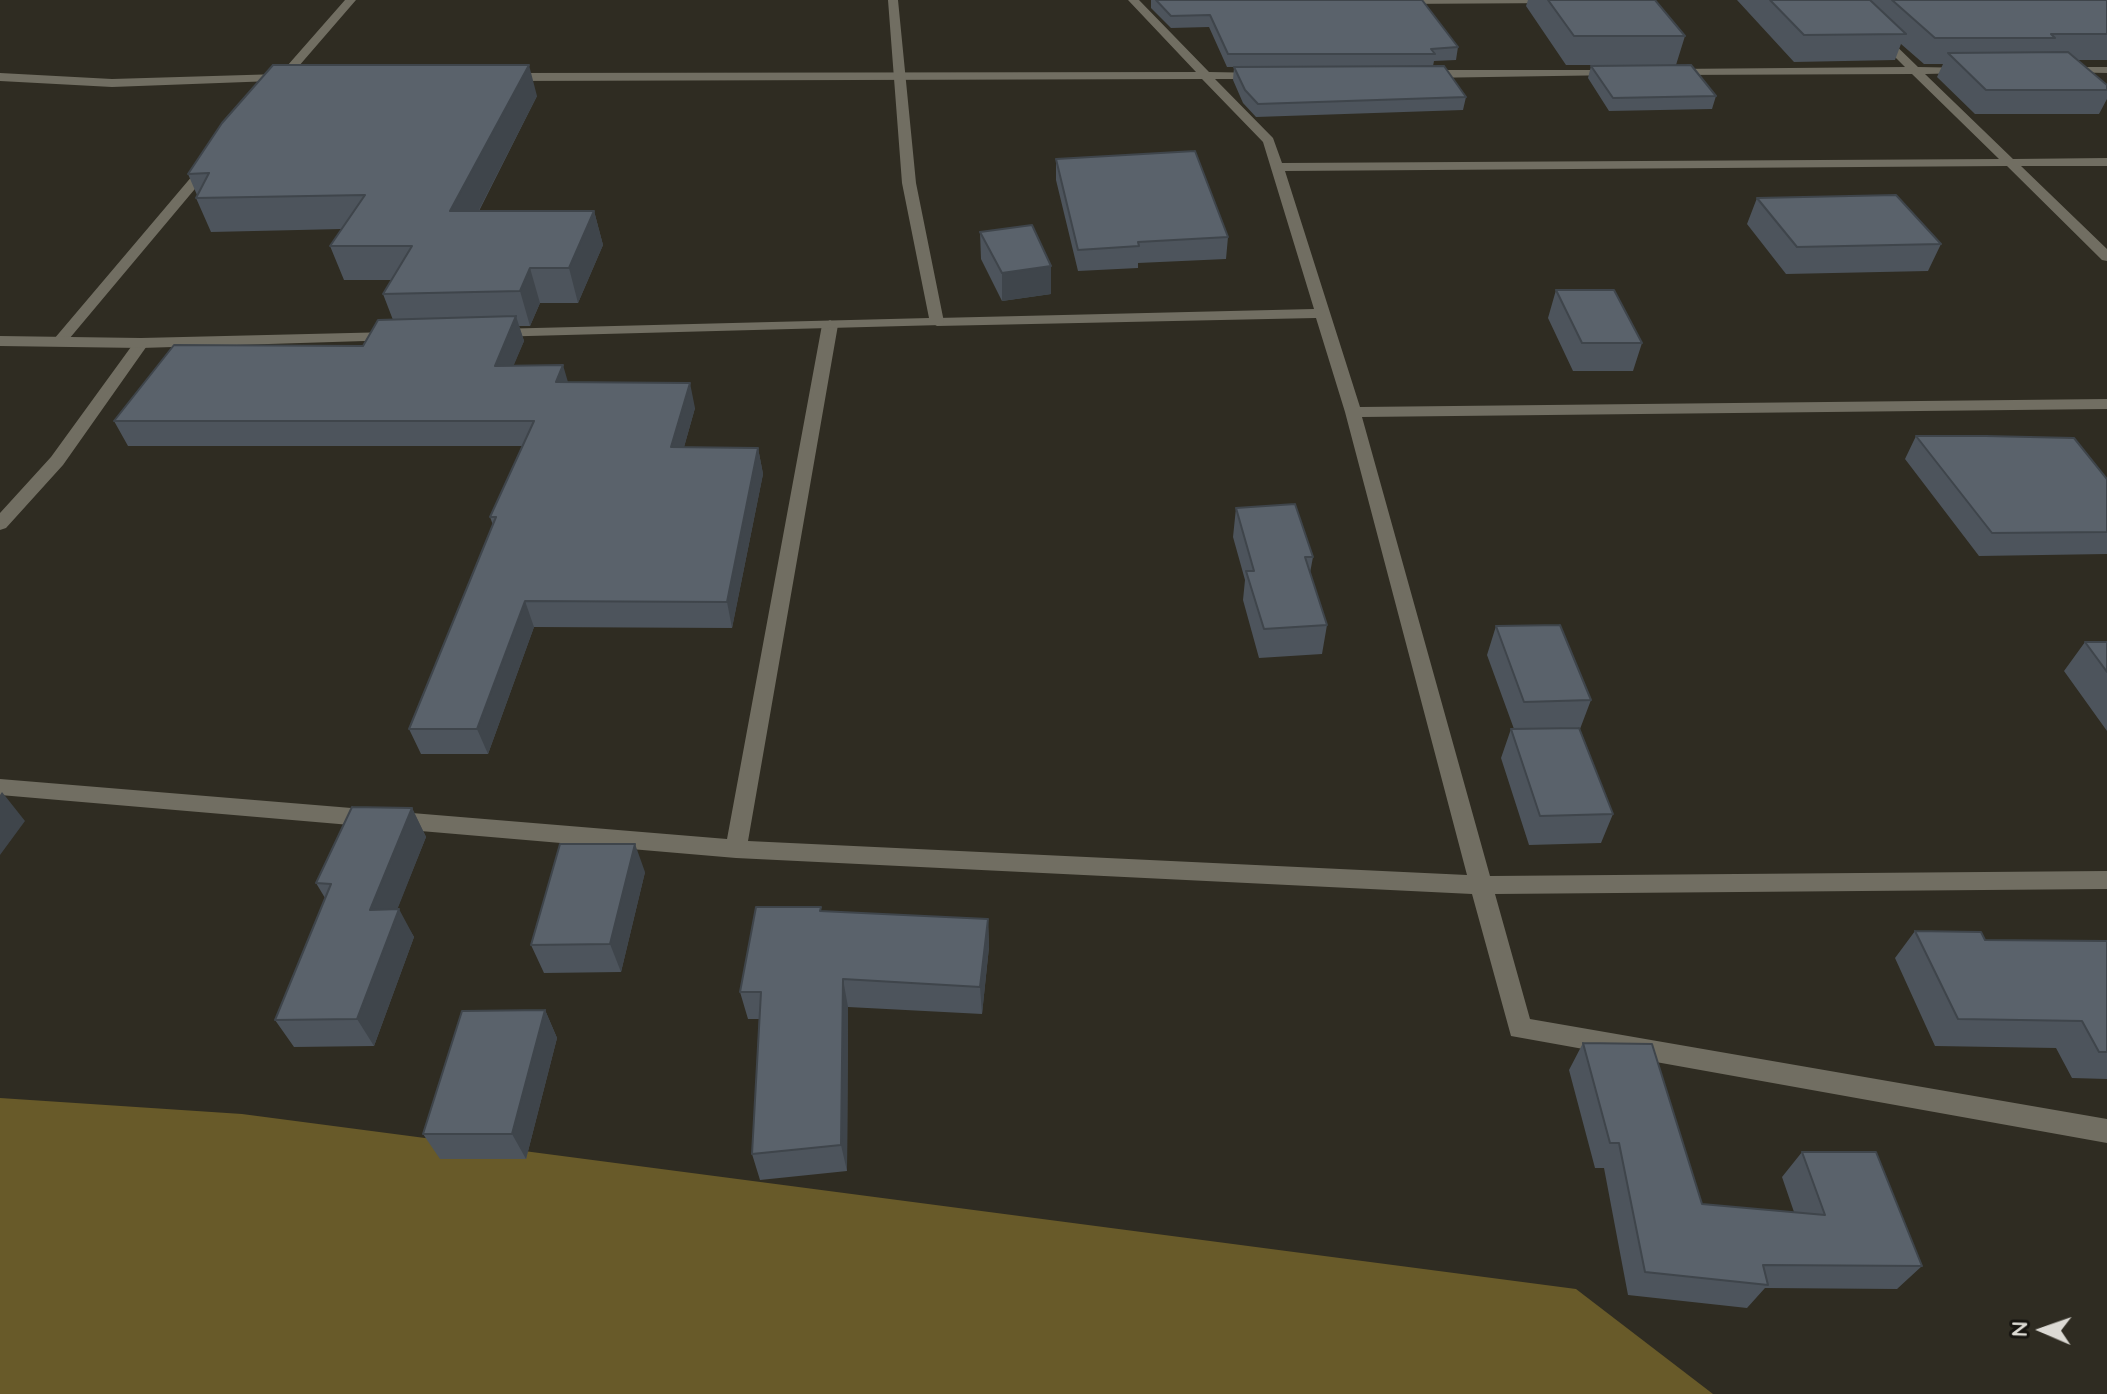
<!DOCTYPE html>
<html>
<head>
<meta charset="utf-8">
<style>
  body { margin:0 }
  #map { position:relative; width:2107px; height:1394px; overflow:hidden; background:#2f2c22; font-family:Quicksand,sans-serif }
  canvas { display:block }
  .north { position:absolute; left:2003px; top:1290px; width:80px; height:80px; -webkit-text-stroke:6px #161410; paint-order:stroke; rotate:272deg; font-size:22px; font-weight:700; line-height:32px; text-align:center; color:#dcdad4 }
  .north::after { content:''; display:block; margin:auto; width:28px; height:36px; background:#dcdad4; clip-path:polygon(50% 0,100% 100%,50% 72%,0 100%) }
</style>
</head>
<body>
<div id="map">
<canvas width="2107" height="1394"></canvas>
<div class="north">N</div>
</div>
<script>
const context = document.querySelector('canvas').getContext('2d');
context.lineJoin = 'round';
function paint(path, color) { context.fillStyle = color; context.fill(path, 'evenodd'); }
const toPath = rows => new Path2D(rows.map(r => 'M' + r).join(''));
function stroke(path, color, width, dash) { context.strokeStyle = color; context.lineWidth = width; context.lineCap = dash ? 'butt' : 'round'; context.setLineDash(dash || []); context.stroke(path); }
const forest = toPath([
  [0,1098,242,1114,1576,1289,1713,1394,0,1394]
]);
const street = toPath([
  [345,0,356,0,292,74,292,79,276,89,270,85,273,81,112,87,0,81,0,73,112,79,280,74,345,0],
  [1128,0,1139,0,1209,72,1264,73,1266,75,1260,79,1215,79,1273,138,1282,163,1999,159,1912,74,1672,75,1666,72,1672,69,1905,67,1838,0,1849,0,1918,67,1972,68,1974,70,1968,73,1925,74,2013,159,2107,158,2107,166,2021,166,2107,249,2107,261,2102,260,2007,166,1285,171,1360,407,2107,399,2107,409,1362,417,1490,876,2107,871,2107,889,1495,894,1530,1019,2107,1119,2107,1143,1511,1036,1472,894,736,858,0,795,0,779,727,839,822,325,830,320,838,325,748,841,1467,875,1345,412,1316,318,937,326,930,322,937,318,1314,309,1263,142,1202,79,508,81,502,77,508,73,1196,72,1128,0],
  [1391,0,1566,0,1561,3,1396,4,1391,0],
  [2064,67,2107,67,2107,73,2060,72,2060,68,2064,67],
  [1616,70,1620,71,1620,75,1424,78,1418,74,1424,70,1616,70],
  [204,162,215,165,64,345,54,345,54,339,204,162],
  [141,338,149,343,63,465,6,528,0,530,0,513,51,457,136,340,141,338]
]);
const secondary = toPath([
  [888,0,898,0,916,183,944,322,942,325,491,337,491,331,496,329,929,318,902,183,888,0],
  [392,332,400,337,397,340,141,348,0,346,0,336,141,338,392,332]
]);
const wall = toPath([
  [1151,0,1422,0,1458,47,1456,60,1434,61,1433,66,1227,67,1209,27,1171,28,1151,8],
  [1528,0,1655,0,1685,36,1676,65,1566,65,1526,6],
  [1737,0,2107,0,2107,60,2078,60,2107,85,2107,99,2099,114,1975,114,1937,77,1943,64,1924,64,1901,44,1895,60,1794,62],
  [1591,66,1716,96,1712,109,1609,111,1588,78],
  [1234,67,1466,97,1463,110,1256,117,1243,103,1233,80],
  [537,96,479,211,594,211,603,245,578,303,540,303,530,326,519,326,524,341,513,366,568,382,695,408,684,447,758,448,763,474,732,628,534,627,488,754,421,754,409,729,493,525,490,517,522,446,128,446,114,421,363,346,393,320,383,294,392,280,344,280,330,246,342,229,211,232,196,198,197,195,188,174],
  [1056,159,1228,237,1226,259,1138,263,1138,268,1078,271,1056,180],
  [1757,198,1941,244,1928,271,1786,274,1747,224],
  [980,232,1051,294,1002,301,981,259],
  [1556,290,1642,343,1633,371,1573,371,1548,318],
  [1916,436,2107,479,2107,554,1979,556,1905,459],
  [1236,508,1313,557,1310,573,1327,625,1322,654,1259,658,1243,600,1245,580,1233,537],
  [1496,626,1591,700,1580,729,1613,814,1601,843,1529,845,1501,758,1511,729,1514,729,1487,655],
  [2085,642,2107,642,2107,731,2064,671],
  [412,808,426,837,397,909,414,937,374,1046,294,1047,275,1020,325,898,316,883],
  [645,872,621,972,544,973,531,945],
  [822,912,988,919,989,947,982,1014,848,1007,847,1171,760,1180,752,1154,759,1019,748,1019,740,992],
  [1915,931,1985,940,2107,941,2107,1079,2072,1078,2056,1048,1935,1046,1895,958],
  [545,1010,557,1038,526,1159,440,1159,423,1134],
  [1583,1043,1702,1204,1794,1212,1782,1177,1802,1152,1922,1266,1897,1289,1765,1288,1747,1308,1628,1295,1604,1168,1595,1168,1569,1070]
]);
const shadedWall = toPath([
  [529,65,537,96,461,245,450,211],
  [594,211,603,245,578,303,569,268],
  [1051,266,1051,294,1002,301,1002,273],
  [530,268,540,303,530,326,520,291],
  [516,316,524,341,503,391,495,366],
  [563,365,570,389,556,382],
  [690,383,695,408,677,472,671,447],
  [758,448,763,474,732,628,727,602],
  [525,601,534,627,488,754,477,729],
  [2,792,25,821,0,855,0,795],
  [412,808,426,837,386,938,370,910],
  [635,844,645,872,621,972,610,944],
  [399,909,414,937,374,1046,357,1019],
  [988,919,989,947,982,1014,980,987],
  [843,979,848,1007,847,1171,841,1145],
  [545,1010,557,1038,526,1159,512,1134]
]);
const building = toPath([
  [1156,0,1422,0,1458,47,1431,49,1435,54,1228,54,1210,15,1171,16,1156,0],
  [1548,0,1655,0,1685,36,1574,36,1548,0],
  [1770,0,1870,0,1906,34,1804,35,1770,0],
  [1892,0,2107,0,2107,34,2051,34,2055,38,1935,38,1892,0],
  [2068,52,2107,85,2107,90,1986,90,1948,53,2068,52],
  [273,65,529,65,450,211,594,211,569,268,530,268,520,291,383,294,412,246,330,246,365,195,196,198,209,173,188,174,222,123,273,65],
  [1691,65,1716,96,1613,98,1591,66,1691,65],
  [1444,66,1466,97,1258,104,1245,90,1234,67,1444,66],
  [1195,151,1228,237,1138,242,1139,246,1078,250,1056,159,1195,151],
  [1896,195,1941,244,1797,247,1757,198,1896,195],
  [1032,225,1051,266,1002,273,980,232,1032,225],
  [1556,290,1614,290,1642,343,1582,343,1556,290],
  [516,316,495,366,563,365,556,382,690,383,671,447,758,448,727,602,525,601,477,729,409,729,496,517,490,517,534,421,114,421,174,345,363,346,378,320,516,316],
  [1916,436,1986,436,2074,438,2107,479,2107,532,1992,533,1916,436],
  [1295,504,1313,557,1305,557,1327,625,1264,629,1246,571,1254,571,1236,508,1295,504],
  [1560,625,1591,700,1524,702,1496,626,1560,625],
  [2085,642,2107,642,2107,672,2085,642],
  [1579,728,1613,814,1540,816,1511,729,1579,728],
  [352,807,412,808,370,910,399,909,357,1019,275,1020,331,884,316,883,352,807],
  [560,844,635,844,610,944,531,945,560,844],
  [756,907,821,907,820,911,988,919,980,987,843,979,841,1145,752,1154,761,992,740,992,756,907],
  [1915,931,1981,932,1985,940,2107,941,2107,1052,2099,1052,2082,1021,1958,1019,1915,931],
  [545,1010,512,1134,423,1134,462,1011,545,1010],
  [1583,1043,1652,1044,1702,1204,1825,1215,1802,1152,1876,1152,1922,1266,1763,1265,1768,1285,1645,1272,1619,1143,1610,1143,1583,1043]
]);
paint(forest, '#685a29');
paint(street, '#716e62');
paint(secondary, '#716e62');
paint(wall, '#4d545c');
paint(shadedWall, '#3f454b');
paint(building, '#5a626b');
stroke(building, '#3f454b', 2);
</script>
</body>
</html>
